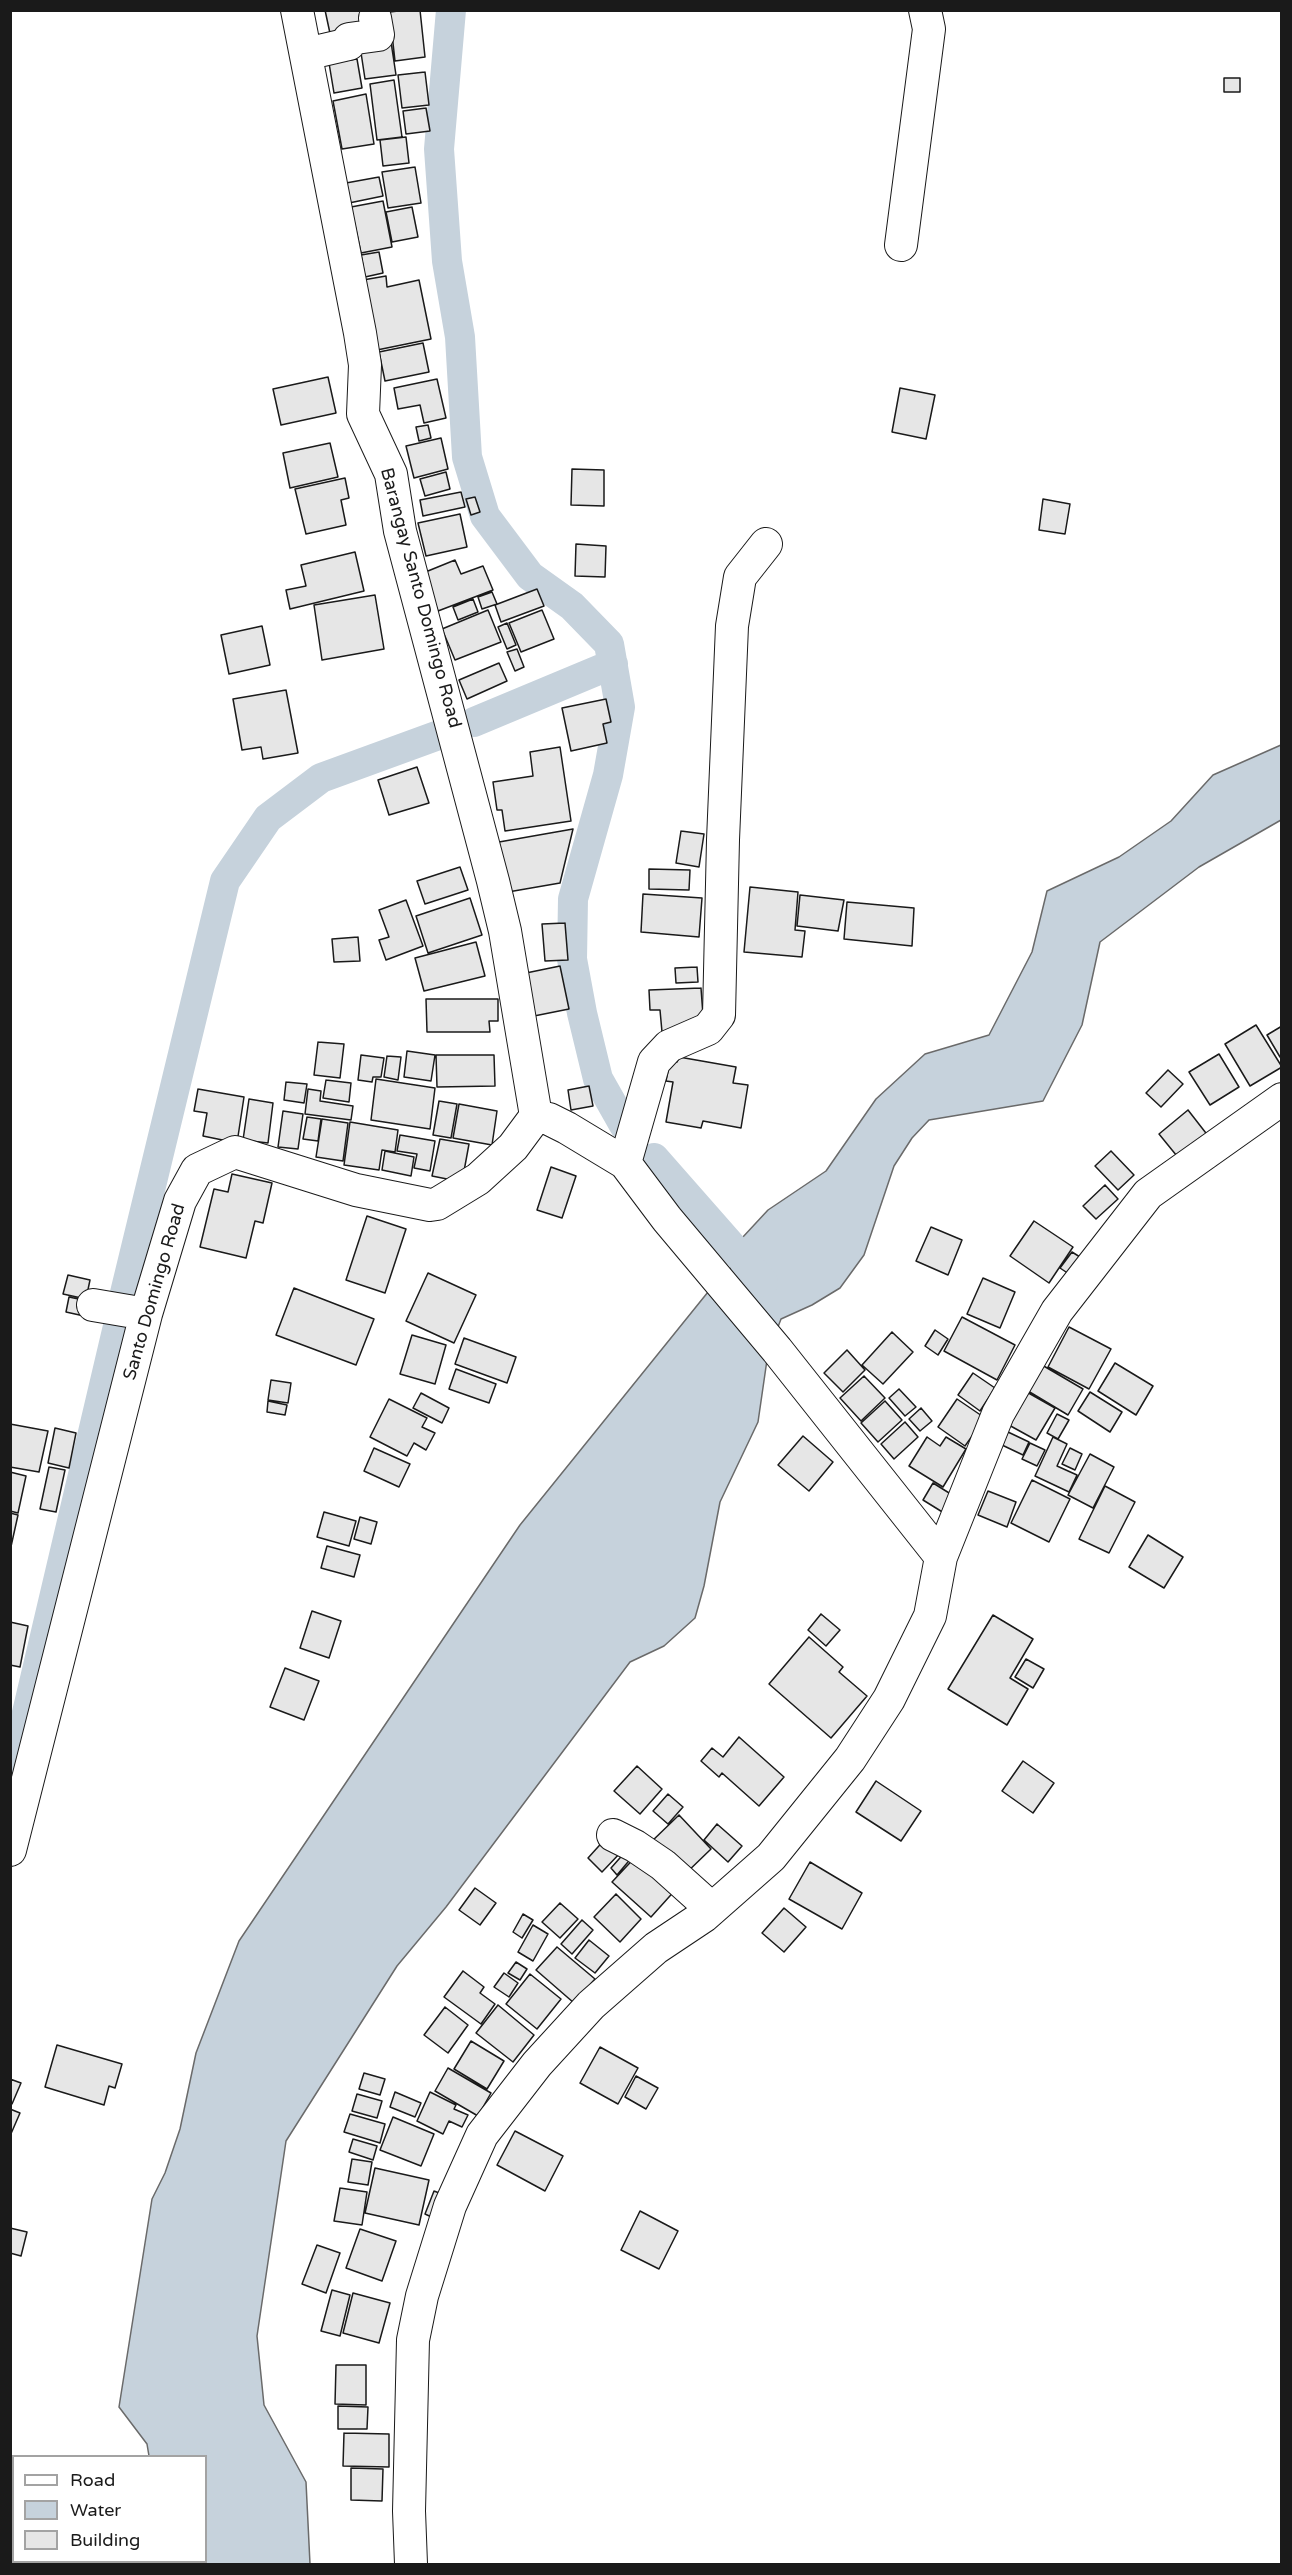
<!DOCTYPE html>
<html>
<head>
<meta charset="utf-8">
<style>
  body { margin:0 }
  #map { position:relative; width:1292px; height:2575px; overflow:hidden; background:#fff; font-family:"Varela Round",sans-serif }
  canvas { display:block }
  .frame { position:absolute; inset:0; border:12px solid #1a1a1a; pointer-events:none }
  .legend { position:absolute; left:12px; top:2455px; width:195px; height:108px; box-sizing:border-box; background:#fff; border:2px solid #a3a3a3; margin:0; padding:8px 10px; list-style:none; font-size:18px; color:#1a1a1a }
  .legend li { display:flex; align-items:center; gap:12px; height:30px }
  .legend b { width:30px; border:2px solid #a3a3a3 }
</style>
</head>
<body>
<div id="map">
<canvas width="1292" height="2575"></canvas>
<div class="frame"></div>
<ul class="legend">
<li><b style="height:8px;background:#fff"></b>Road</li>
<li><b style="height:16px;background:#c6d2dc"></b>Water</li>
<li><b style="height:16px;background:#e6e6e6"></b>Building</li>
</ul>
</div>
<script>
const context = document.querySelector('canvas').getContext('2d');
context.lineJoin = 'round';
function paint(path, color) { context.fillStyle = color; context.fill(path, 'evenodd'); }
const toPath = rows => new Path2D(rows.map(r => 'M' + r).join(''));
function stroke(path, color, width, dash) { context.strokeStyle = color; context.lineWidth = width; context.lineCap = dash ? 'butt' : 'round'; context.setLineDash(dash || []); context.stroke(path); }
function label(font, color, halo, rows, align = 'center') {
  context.font = font + ' "Varela Round",sans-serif'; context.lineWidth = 4.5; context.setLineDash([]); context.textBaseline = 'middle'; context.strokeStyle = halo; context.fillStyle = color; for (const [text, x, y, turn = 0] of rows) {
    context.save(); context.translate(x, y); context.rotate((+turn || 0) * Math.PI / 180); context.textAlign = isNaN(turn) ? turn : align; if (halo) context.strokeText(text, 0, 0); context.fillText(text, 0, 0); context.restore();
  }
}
const water = toPath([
  [1281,745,1281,820,1199,867,1100,942,1082,1025,1043,1101,929,1120,912,1138,894,1166,864,1255,840,1288,812,1305,781,1319,768,1353,758,1422,720,1502,704,1586,695,1618,664,1646,630,1662,446,1907,397,1966,286,2141,257,2336,264,2405,306,2482,310,2564,165,2564,164,2562,206,2562,206,2456,149,2456,147,2444,119,2407,152,2199,165,2173,180,2129,196,2053,239,1941,520,1525,708,1292,728,1275,742,1238,768,1210,826,1171,876,1099,925,1054,989,1035,1032,952,1047,891,1119,857,1171,821,1213,775,1281,745]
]);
const canal = toPath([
  [451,10,439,149,447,261,460,337,467,457,485,516,530,576,572,606,609,644,620,707,608,775,573,899,572,959,582,1013,598,1079,624,1125],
  [474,722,613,664],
  [654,1158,763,1282],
  [124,1297,225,881,268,818,321,778,447,732],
  [10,1785,119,1322]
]);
const building = toPath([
  [325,10,364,10,368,30,331,38,325,10],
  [407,10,420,10,425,57,395,61,392,34,381,13,407,10],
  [391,42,396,75,365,79,360,46,391,42],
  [357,59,362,88,334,93,329,63,357,59],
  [425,72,429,105,402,108,398,75,425,72],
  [1224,78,1240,78,1240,92,1224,92,1224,78],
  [394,80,402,137,377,140,370,84,394,80],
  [366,94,374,144,342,149,333,101,366,94],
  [426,108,430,131,406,134,403,111,426,108],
  [406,137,409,163,383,166,380,140,406,137],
  [415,167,421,203,388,208,382,172,415,167],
  [379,177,383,196,349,203,346,183,379,177],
  [383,201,392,247,361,253,351,207,383,201],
  [412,207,418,237,392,242,386,212,412,207],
  [379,252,383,273,365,277,361,255,379,252],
  [386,276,387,287,419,280,431,339,377,350,363,280,386,276],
  [423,343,429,372,385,381,379,352,423,343],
  [328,377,336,413,281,425,273,389,328,377],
  [437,379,446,418,424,423,420,405,398,409,394,388,437,379],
  [900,388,935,395,926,439,892,432,900,388],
  [428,425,431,438,419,441,416,427,428,425],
  [441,438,448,469,414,478,406,446,441,438],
  [330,443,338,477,290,488,283,453,330,443],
  [572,469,604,470,604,506,571,505,572,469],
  [446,472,450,489,425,496,420,479,446,472],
  [345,478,349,498,341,500,346,525,306,534,295,489,345,478],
  [461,492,465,507,423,516,420,500,461,492],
  [475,497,480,512,471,515,466,499,475,497],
  [1043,499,1070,504,1065,534,1039,530,1043,499],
  [460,514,467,547,426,556,418,523,460,514],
  [576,544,606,546,605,577,575,576,576,544],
  [355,552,364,591,290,609,286,590,306,586,301,565,355,552],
  [455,560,461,574,483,566,493,590,438,611,423,573,455,560],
  [537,589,544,606,501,622,495,605,537,589],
  [492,592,497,604,482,609,478,597,492,592],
  [375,595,384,649,322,660,314,605,375,595],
  [473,599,478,612,458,620,453,607,473,599],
  [488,610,501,642,455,660,442,629,488,610],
  [542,610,554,639,521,652,509,623,542,610],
  [507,623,516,645,507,649,498,627,507,623],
  [262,626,270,665,229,674,221,635,262,626],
  [517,649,524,667,515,671,507,652,517,649],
  [499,663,507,681,467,699,459,680,499,663],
  [286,690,298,753,263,759,261,747,242,750,233,699,286,690],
  [606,699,611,722,603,724,607,743,571,751,562,708,606,699],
  [560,747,571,821,505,831,502,810,497,810,493,782,533,776,530,752,560,747],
  [417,767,429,803,389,815,378,780,417,767],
  [573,829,560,883,508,892,499,842,573,829],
  [681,831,704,834,699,867,676,863,681,831],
  [460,867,468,890,425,904,417,881,460,867],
  [649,869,690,870,689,890,649,889,649,869],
  [750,887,798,892,795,930,805,931,802,957,744,952,750,887],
  [643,894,702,898,699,937,641,932,643,894],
  [800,895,844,900,838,931,797,926,800,895],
  [470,898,482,935,428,953,416,916,470,898],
  [406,900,423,946,386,960,379,940,389,937,379,910,406,900],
  [847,902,914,908,912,946,844,939,847,902],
  [565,923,568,960,545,961,542,924,565,923],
  [358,937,360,961,334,962,332,939,358,937],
  [476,942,485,976,424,991,415,958,476,942],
  [560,966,569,1009,534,1016,526,973,560,966],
  [697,967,698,982,676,983,675,968,697,967],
  [701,988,704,1029,662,1032,660,1010,650,1010,649,990,701,988],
  [426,999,498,999,498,1021,489,1021,490,1032,427,1032,426,999],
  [1256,1025,1282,1067,1250,1086,1225,1044,1256,1025],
  [1282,1026,1282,1056,1280,1057,1267,1035,1282,1026],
  [318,1042,344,1044,340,1078,314,1075,318,1042],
  [407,1051,435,1055,431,1081,404,1077,407,1051],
  [1219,1054,1239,1087,1210,1105,1189,1072,1219,1054],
  [361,1055,384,1058,381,1077,373,1077,372,1082,358,1080,361,1055],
  [436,1055,494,1055,495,1086,437,1087,436,1055],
  [387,1056,401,1057,398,1080,384,1077,387,1056],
  [679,1057,736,1067,733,1083,748,1085,741,1128,703,1121,701,1128,666,1122,673,1082,666,1081,670,1061,677,1062,679,1057],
  [1168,1070,1183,1084,1161,1107,1146,1093,1168,1070],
  [376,1079,435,1088,430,1129,371,1120,376,1079],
  [326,1080,351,1083,349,1102,323,1098,326,1080],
  [286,1082,307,1084,304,1103,284,1100,286,1082],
  [589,1086,593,1106,571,1110,568,1090,589,1086],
  [198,1089,244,1097,237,1143,203,1136,207,1113,194,1111,198,1089],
  [308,1089,321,1091,320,1101,353,1106,351,1120,305,1114,308,1089],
  [249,1099,273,1103,268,1143,243,1140,249,1099],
  [439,1101,457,1104,451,1138,433,1135,439,1101],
  [459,1104,497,1111,492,1145,453,1138,459,1104],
  [1188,1110,1209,1137,1181,1161,1159,1134,1188,1110],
  [283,1111,303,1114,298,1149,278,1147,283,1111],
  [307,1117,321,1119,318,1141,303,1139,307,1117],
  [322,1119,348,1123,343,1161,316,1157,322,1119],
  [350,1122,398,1130,395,1152,382,1150,379,1170,344,1165,350,1122],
  [400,1135,435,1141,430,1171,414,1168,417,1154,397,1151,400,1135],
  [440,1139,469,1144,462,1182,432,1176,440,1139],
  [385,1151,414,1157,411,1176,382,1170,385,1151],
  [1111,1151,1134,1175,1118,1190,1095,1166,1111,1151],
  [551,1167,576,1176,562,1218,537,1210,551,1167],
  [232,1174,272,1183,263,1223,255,1221,246,1258,200,1247,214,1189,228,1192,232,1174],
  [1105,1185,1118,1199,1096,1219,1083,1206,1105,1185],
  [367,1216,406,1229,385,1293,346,1280,367,1216],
  [1034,1221,1073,1247,1049,1283,1010,1256,1034,1221],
  [931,1227,962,1240,948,1275,916,1261,931,1227],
  [1072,1252,1080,1257,1069,1274,1060,1268,1072,1252],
  [428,1273,476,1295,454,1343,406,1321,428,1273],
  [68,1275,90,1280,86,1299,63,1294,68,1275],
  [983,1278,1015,1292,1000,1328,967,1314,983,1278],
  [294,1288,374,1319,356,1365,276,1335,294,1288],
  [69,1297,88,1301,84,1316,66,1312,69,1297],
  [962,1317,1015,1345,997,1380,944,1351,962,1317],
  [1069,1327,1111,1349,1089,1389,1048,1367,1069,1327],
  [935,1330,948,1339,938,1355,925,1346,935,1330],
  [892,1332,913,1352,883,1384,862,1365,892,1332],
  [412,1335,446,1345,435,1384,400,1374,412,1335],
  [464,1338,516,1357,507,1383,455,1364,464,1338],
  [847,1350,865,1370,843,1392,824,1373,847,1350],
  [1115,1363,1153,1386,1136,1415,1098,1391,1115,1363],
  [1042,1365,1083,1389,1068,1415,1028,1391,1042,1365],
  [456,1369,496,1384,489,1403,449,1389,456,1369],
  [973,1373,995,1388,980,1411,958,1395,973,1373],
  [864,1376,885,1398,861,1421,840,1398,864,1376],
  [271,1380,291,1383,288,1403,268,1400,271,1380],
  [899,1389,916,1407,905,1416,889,1398,899,1389],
  [1025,1391,1055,1408,1036,1440,1007,1424,1025,1391],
  [1090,1392,1122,1412,1110,1432,1078,1411,1090,1392],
  [421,1393,449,1408,442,1423,413,1408,421,1393],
  [389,1399,427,1418,422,1427,435,1433,426,1450,414,1443,407,1456,370,1437,389,1399],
  [957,1399,985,1418,965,1446,938,1427,957,1399],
  [268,1401,287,1405,285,1415,267,1412,268,1401],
  [885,1401,902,1420,878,1442,861,1423,885,1401],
  [921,1408,932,1421,920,1431,909,1419,921,1408],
  [1057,1414,1069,1420,1058,1439,1047,1433,1057,1414],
  [905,1422,918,1437,894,1459,881,1444,905,1422],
  [10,1424,48,1431,39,1472,10,1467,10,1424],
  [55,1428,76,1433,69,1468,48,1463,55,1428],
  [1008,1432,1029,1442,1023,1455,1002,1445,1008,1432],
  [803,1436,833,1462,809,1491,778,1465,803,1436],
  [927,1437,940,1446,946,1437,966,1449,943,1487,909,1466,927,1437],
  [1053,1437,1067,1444,1057,1466,1077,1475,1069,1492,1035,1476,1053,1437],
  [1030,1443,1045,1450,1037,1466,1022,1459,1030,1443],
  [374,1448,410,1464,399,1487,364,1471,374,1448],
  [1070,1448,1082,1454,1075,1470,1062,1464,1070,1448],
  [1090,1454,1114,1467,1093,1508,1068,1495,1090,1454],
  [49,1467,65,1470,56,1512,40,1509,49,1467],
  [10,1472,26,1476,18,1513,10,1511,10,1472],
  [1032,1480,1070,1499,1049,1542,1011,1523,1032,1480],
  [933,1483,954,1496,944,1513,923,1500,933,1483],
  [1105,1486,1135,1502,1109,1553,1079,1539,1105,1486],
  [988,1491,1016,1502,1007,1527,978,1515,988,1491],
  [324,1512,356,1521,349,1546,317,1537,324,1512],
  [10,1513,18,1515,10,1551,10,1513],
  [360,1517,377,1522,371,1544,354,1539,360,1517],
  [1148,1535,1183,1557,1164,1588,1129,1567,1148,1535],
  [327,1546,360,1555,354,1577,321,1568,327,1546],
  [312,1611,341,1621,329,1658,300,1648,312,1611],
  [821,1614,840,1630,826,1646,808,1630,821,1614],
  [993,1615,1033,1639,1010,1678,1028,1689,1007,1725,948,1689,993,1615],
  [10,1622,28,1626,20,1667,10,1665,10,1622],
  [809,1637,843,1667,839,1672,867,1696,831,1738,769,1684,809,1637],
  [1026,1659,1044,1669,1033,1688,1015,1677,1026,1659],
  [285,1668,319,1681,304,1720,270,1707,285,1668],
  [739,1737,784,1777,759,1806,722,1773,719,1777,701,1761,712,1748,723,1757,739,1737],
  [1023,1761,1054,1783,1033,1813,1002,1791,1023,1761],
  [637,1766,662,1789,640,1814,614,1791,637,1766],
  [876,1781,921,1811,901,1841,856,1812,876,1781],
  [668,1794,683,1807,668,1824,653,1811,668,1794],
  [679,1815,711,1849,681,1878,649,1844,679,1815],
  [717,1824,742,1846,728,1862,704,1840,717,1824],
  [607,1837,622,1851,602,1872,588,1858,607,1837],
  [627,1850,633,1856,617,1875,611,1868,627,1850],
  [640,1852,678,1887,651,1917,612,1882,640,1852],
  [810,1862,862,1893,842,1929,789,1899,810,1862],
  [475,1888,496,1903,480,1925,459,1910,475,1888],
  [616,1894,641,1919,620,1942,594,1917,616,1894],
  [560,1903,578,1919,560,1938,542,1922,560,1903],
  [784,1908,806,1927,784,1952,762,1933,784,1908],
  [523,1914,533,1920,522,1938,513,1932,523,1914],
  [582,1920,593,1930,572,1954,561,1944,582,1920],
  [533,1925,548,1934,533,1961,518,1952,533,1925],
  [589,1940,609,1956,595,1973,575,1958,589,1940],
  [557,1947,595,1979,574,2003,536,1970,557,1947],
  [516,1962,527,1969,520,1980,508,1973,516,1962],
  [463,1971,484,1987,480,1993,495,2004,481,2024,444,1997,463,1971],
  [504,1973,518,1983,509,1997,494,1987,504,1973],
  [530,1974,561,1999,537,2029,506,2004,530,1974],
  [498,2005,534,2035,513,2062,476,2033,498,2005],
  [445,2007,468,2025,448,2053,424,2035,445,2007],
  [471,2041,504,2061,487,2089,454,2069,471,2041],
  [57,2045,122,2064,115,2088,109,2086,104,2105,45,2087,57,2045],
  [600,2047,638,2068,618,2104,580,2083,600,2047],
  [448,2068,491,2093,478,2116,435,2091,448,2068],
  [364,2073,385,2079,380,2095,359,2089,364,2073],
  [636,2076,658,2088,646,2109,625,2097,636,2076],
  [10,2079,21,2083,12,2104,10,2104,10,2079],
  [395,2092,421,2103,415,2117,390,2107,395,2092],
  [430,2092,456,2105,454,2109,468,2115,462,2127,449,2121,443,2134,417,2121,430,2092],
  [357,2094,382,2101,377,2118,352,2111,357,2094],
  [10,2109,20,2113,10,2136,10,2109],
  [350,2114,385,2124,380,2143,344,2132,350,2114],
  [393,2117,434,2134,421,2166,380,2150,393,2117],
  [515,2131,563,2156,545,2191,497,2165,515,2131],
  [353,2139,377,2146,373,2160,349,2152,353,2139],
  [352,2159,372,2162,368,2185,348,2182,352,2159],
  [375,2168,429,2180,419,2225,365,2213,375,2168],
  [340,2188,367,2192,362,2225,334,2221,340,2188],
  [434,2191,447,2196,438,2220,425,2214,434,2191],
  [640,2211,678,2231,659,2269,621,2250,640,2211],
  [10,2228,27,2232,21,2256,10,2253,10,2228],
  [360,2229,396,2241,382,2281,346,2268,360,2229],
  [317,2245,340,2253,326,2293,302,2284,317,2245],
  [332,2290,350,2295,340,2336,321,2331,332,2290],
  [353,2293,390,2303,379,2343,343,2333,353,2293],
  [336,2365,366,2365,366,2405,335,2404,336,2365],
  [338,2406,368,2407,367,2429,338,2429,338,2406],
  [344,2433,389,2434,389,2467,343,2466,344,2433],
  [351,2468,383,2469,382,2501,351,2500,351,2468]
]);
const minor = toPath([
  [297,10,360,333,365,365,363,414,391,474,400,531,493,881,505,931,536,1116],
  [306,54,349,44,349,39,378,35,375,18],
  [901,245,929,29,925,10],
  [536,1116,549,1119,567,1128,625,1163,667,1219,777,1350,941,1557],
  [625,1163,654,1062,669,1046,708,1029,719,1015,723,840,732,626,740,577,766,544],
  [93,1305,146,1314],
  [613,1835,635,1846,663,1865,712,1909],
  [10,1850,146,1314,180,1201,197,1170,235,1152,356,1190,430,1205,437,1204,478,1179,513,1147,536,1116],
  [411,2564,409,2511,413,2340,422,2296,450,2206,482,2135,537,2064,591,2005,656,1948,704,1916,771,1857,850,1759,889,1699,930,1616,941,1557,998,1414,1057,1311,1148,1194,1282,1099]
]);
const streetNames = [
  ["Barangay Santo Domingo Road",420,598,75],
  ["Santo Domingo Road",155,1292,-74]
];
paint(water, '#c6d2dc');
stroke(water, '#6a6a6a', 1.5);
stroke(canal, '#c6d2dc', 30);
paint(building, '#e6e6e6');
stroke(building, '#1a1a1a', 1.5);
stroke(minor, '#1a1a1a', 34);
stroke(minor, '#fff', 32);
label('18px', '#1a1a1a', '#fff', streetNames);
</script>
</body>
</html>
